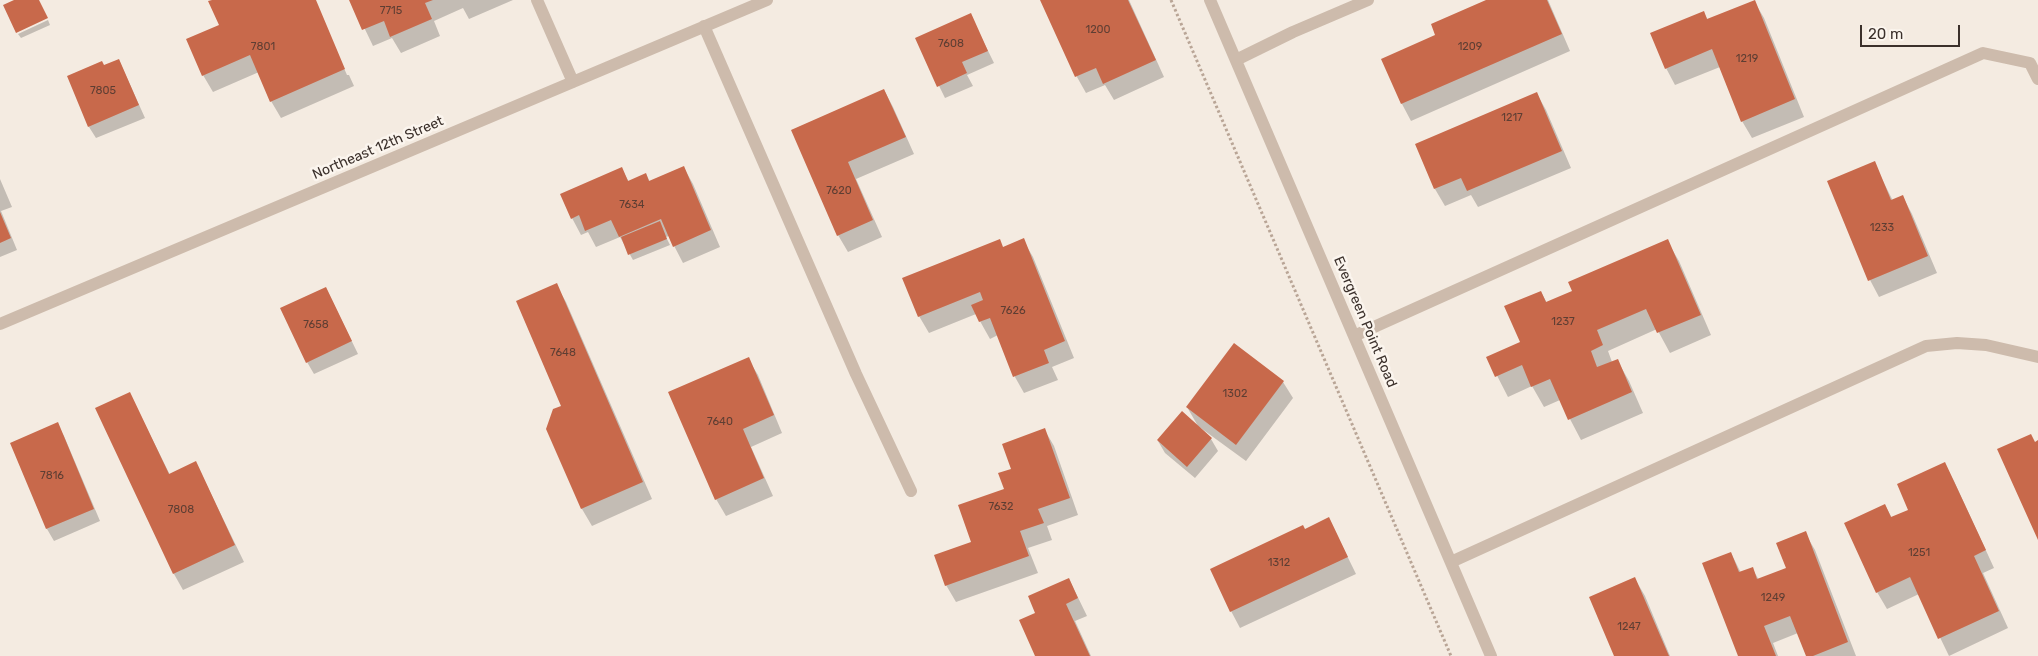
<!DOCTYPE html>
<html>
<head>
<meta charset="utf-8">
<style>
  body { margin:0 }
  #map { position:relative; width:2038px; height:656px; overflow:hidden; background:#f4ebe1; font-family:Rubik,sans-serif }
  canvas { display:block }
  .scale { position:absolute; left:1860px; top:25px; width:100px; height:22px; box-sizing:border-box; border:2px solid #3b302b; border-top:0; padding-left:6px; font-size:15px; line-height:18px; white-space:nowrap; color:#3b302b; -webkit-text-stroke:4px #fbf5ee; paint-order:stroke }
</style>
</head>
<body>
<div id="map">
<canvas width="2038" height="656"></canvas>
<div class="scale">20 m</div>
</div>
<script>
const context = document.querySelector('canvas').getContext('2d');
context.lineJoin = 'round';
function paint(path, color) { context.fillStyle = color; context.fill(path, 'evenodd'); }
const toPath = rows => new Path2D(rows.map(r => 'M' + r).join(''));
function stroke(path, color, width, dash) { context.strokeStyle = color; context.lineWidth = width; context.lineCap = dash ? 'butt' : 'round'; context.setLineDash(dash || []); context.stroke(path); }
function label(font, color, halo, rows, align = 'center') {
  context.font = font + ' Rubik,sans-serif'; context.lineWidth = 5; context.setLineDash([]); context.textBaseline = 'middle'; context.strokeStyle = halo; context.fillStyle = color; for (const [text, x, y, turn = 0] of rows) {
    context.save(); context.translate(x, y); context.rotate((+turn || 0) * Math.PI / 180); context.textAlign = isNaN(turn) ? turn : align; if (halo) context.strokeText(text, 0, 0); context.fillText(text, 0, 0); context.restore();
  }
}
const shadow = toPath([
  [215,0,314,0,347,75,349,75,354,86,281,118,271,101,259,72,213,92,203,75,220,26],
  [351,0,513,0,469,19,463,8,434,21,440,36,401,53,392,38,373,46],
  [1041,0,1129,0,1164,77,1114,100,1105,85,1086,93,1077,77],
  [1489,0,1548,0,1570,51,1411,121,1402,104,1383,60,1437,36],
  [1754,1,1764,18,1804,117,1752,138,1742,121,1720,67,1675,85,1666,68,1704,13,1708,20],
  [970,14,994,63,967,75,973,86,945,98,916,39],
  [48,20,50,25,21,38,18,34],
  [119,60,145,118,96,138,89,127,104,66],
  [884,90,893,107,914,154,856,179,882,237,848,252,838,235,792,130],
  [1537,94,1546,110,1571,168,1478,207,1471,195,1445,206,1435,189,1416,145],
  [1874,163,1893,201,1903,197,1912,214,1937,273,1879,297,1870,280,1829,182],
  [684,168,693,184,720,247,683,263,669,236,666,237,670,245,633,260,620,237,596,247,588,232,581,235,572,218,622,169,629,182,646,174,650,182],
  [0,179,12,207,1,211,17,250,0,257],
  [1023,240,1033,257,1074,358,1052,367,1058,380,1024,393,1015,377,998,335,990,339,976,314,929,333,919,316,1004,248],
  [1667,241,1679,261,1711,335,1670,353,1657,329,1608,351,1612,362,1617,360,1629,381,1643,413,1581,440,1560,400,1544,407,1532,386,1508,397,1488,358,1522,343,1541,292,1547,303,1574,292],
  [556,285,566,302,652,499,592,526,582,509,547,429,563,407],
  [326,288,358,354,314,374,307,362],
  [748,359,758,375,782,433,751,447,773,496,726,516,716,499],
  [1283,382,1293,398,1246,461,1198,426,1187,407],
  [130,394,170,475,196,463,244,562,183,590,174,574],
  [1182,413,1211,439,1218,451,1195,478,1165,453,1158,441],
  [57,424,64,436,100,521,54,541,47,529,11,443],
  [1044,429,1054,446,1078,515,1047,526,1052,540,1028,548,1038,573,956,602,946,585],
  [1945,464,1954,481,1994,568,1983,573,2008,628,1949,656,1919,594,1887,609,1877,592,1885,505,1892,518,1910,510],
  [1329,519,1356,574,1240,628,1231,611,1305,530],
  [1805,533,1815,550,1856,656,1807,656,1798,633,1773,643,1778,656,1739,656,1731,553,1741,573,1752,568,1759,580,1787,569],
  [1069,579,1087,616,1075,621,1091,656,1036,656,1037,613],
  [1635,579,1645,596,1670,656,1615,656]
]);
const building = toPath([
  [14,0,39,0,48,18,16,33,3,5],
  [212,0,316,0,345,69,270,102,250,55,202,76,186,39,219,25,208,1],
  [349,0,433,0,425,3,432,19,390,37,384,21,362,30],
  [1040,0,1128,0,1156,60,1103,84,1096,68,1075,77],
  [1486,0,1547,0,1562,34,1401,104,1381,59,1435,35,1431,24],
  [1755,0,1795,99,1741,122,1712,49,1665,69,1650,33,1704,11,1707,19],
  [971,13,988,51,962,62,967,73,937,87,915,38],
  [119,59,139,105,88,127,67,76,102,61,104,65],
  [884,89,906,137,848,162,873,220,837,236,791,130],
  [1537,92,1562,151,1467,191,1461,178,1434,189,1415,144],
  [1875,161,1891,200,1903,195,1928,256,1868,281,1827,181],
  [684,166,711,230,673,247,661,219,619,237,611,220,585,231,579,215,571,219,560,194,622,167,628,181,646,173,649,181],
  [0,212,11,238,0,243],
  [660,221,667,239,628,255,621,237],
  [1024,238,1065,341,1044,350,1049,363,1013,377,990,318,979,322,971,305,983,300,980,292,918,317,902,278,1000,239,1003,247],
  [1668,239,1701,315,1657,333,1646,309,1597,330,1603,345,1591,351,1597,367,1618,359,1632,392,1568,420,1550,379,1531,387,1522,365,1495,377,1486,357,1520,342,1504,306,1541,291,1546,302,1572,291,1568,282],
  [557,283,643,482,581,509,546,429,553,409,561,406,516,301],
  [326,287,352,341,306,363,280,308],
  [1234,343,1284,381,1236,445,1186,407],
  [749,357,774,415,743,429,764,478,715,500,668,392],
  [130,392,169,474,196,461,235,545,173,574,95,408],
  [1182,411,1212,438,1187,467,1157,440],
  [58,422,94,509,46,529,10,443],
  [1045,428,1070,498,1038,509,1044,523,1020,531,1029,556,945,586,934,555,971,542,958,505,1004,489,998,473,1011,469,1002,444],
  [2031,434,2035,442,2038,440,2038,540,1997,449],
  [1945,462,1986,550,1974,556,1999,611,1938,639,1910,577,1876,593,1844,523,1885,504,1891,517,1908,510,1897,484],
  [1329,517,1348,557,1230,612,1210,569,1303,525,1305,529],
  [1806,531,1848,642,1813,656,1806,656,1790,616,1764,626,1776,656,1738,656,1702,563,1731,552,1739,572,1753,567,1757,579,1786,568,1776,543],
  [1635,577,1669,656,1614,656,1589,597],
  [1069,578,1078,598,1066,604,1090,656,1035,656,1019,620,1035,613,1028,596]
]);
const path = toPath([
  [1171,0,1451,656]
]);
const minor = toPath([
  [537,0,573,82],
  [1210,0,1491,656],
  [704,26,856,374,911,491],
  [1236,60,1293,32,1368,0],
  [0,324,767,0],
  [1354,336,1983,53,2030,63,2038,79],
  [1451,562,1926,346,1957,343,1986,345,2038,357]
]);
const numberNames = [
  ["7715",391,11],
  ["1200",1098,30],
  ["7608",951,44],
  ["7801",263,47],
  ["1209",1470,47],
  ["1219",1747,59],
  ["7805",103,91],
  ["1217",1512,118],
  ["7620",839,191],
  ["7634",632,205],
  ["1233",1882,228],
  ["7626",1013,311],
  ["1237",1563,322],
  ["7658",316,325],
  ["7648",563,353],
  ["1302",1235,394],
  ["7640",720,422],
  ["7816",52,476],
  ["7632",1001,507],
  ["7808",181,510],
  ["1251",1919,553],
  ["1312",1279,563],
  ["1249",1773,598],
  ["1247",1629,627]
];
const streetNames = [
  ["Northeast 12th Street",378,148,-23],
  ["Evergreen Point Road",1365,322,67]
];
paint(shadow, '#0003');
paint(building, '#c8694b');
stroke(path, '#b9a596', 3, [2.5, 2.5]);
stroke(minor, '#cdbbac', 12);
label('11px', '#5e3e33', null, numberNames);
label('14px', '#3b302b', '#fbf5ee', streetNames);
</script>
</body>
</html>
